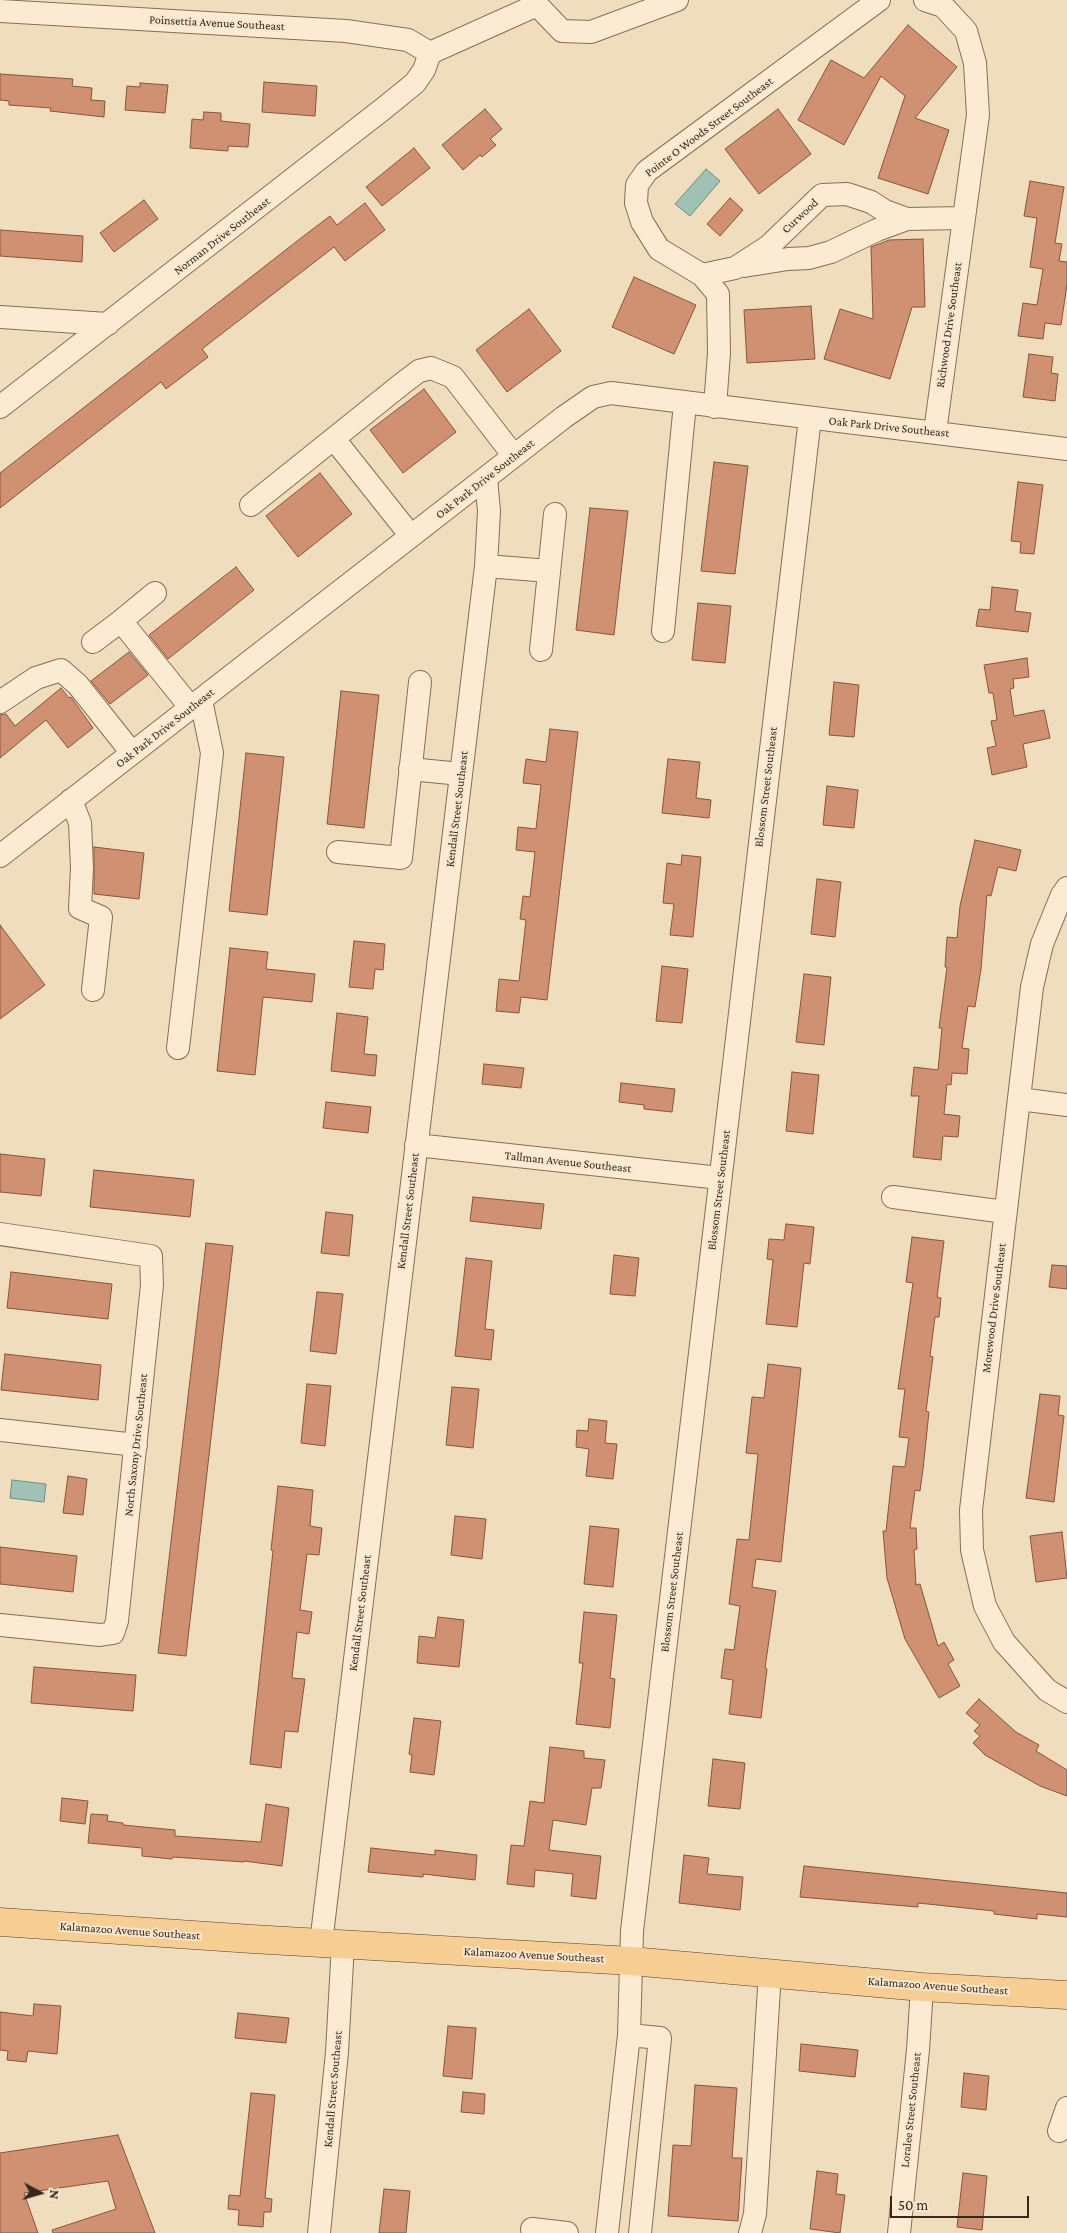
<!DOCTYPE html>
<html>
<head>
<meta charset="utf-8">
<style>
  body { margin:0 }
  #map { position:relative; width:1067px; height:2233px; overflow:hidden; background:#f0ddbe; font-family:"Crimson Pro",serif }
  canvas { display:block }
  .north { position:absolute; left:15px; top:2168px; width:50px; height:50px; -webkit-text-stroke:4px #f7e7ce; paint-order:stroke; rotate:96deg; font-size:14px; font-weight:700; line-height:20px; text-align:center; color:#38271b }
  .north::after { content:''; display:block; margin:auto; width:18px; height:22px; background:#38271b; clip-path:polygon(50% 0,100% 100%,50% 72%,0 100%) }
  .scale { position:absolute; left:890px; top:2196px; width:139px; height:22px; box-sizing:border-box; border:2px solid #38271b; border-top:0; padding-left:6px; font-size:15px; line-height:18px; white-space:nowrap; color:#38271b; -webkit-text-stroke:4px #f7e7ce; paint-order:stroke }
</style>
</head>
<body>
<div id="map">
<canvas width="1067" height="2233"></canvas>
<div class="north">N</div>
<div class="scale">50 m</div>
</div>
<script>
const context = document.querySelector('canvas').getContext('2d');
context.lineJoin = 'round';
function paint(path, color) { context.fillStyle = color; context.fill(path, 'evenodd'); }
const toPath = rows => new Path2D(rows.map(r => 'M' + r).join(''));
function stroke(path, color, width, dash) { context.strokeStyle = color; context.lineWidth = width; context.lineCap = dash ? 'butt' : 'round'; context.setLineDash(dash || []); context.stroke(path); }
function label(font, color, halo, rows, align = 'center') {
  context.font = font + ' "Crimson Pro",serif'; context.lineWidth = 4; context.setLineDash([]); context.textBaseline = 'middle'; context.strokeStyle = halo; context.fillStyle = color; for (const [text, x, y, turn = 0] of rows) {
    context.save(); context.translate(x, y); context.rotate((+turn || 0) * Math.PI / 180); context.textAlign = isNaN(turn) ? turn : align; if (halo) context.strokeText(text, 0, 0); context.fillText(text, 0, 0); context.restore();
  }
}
const water = toPath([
  [706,169,720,181,690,216,675,204,706,169],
  [12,1480,46,1484,44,1502,10,1498,12,1480]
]);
const building = toPath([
  [908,25,957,67,915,118,949,130,928,194,878,178,905,96,881,76,844,145,798,120,831,60,864,78,908,25],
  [0,74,73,79,72,86,92,88,91,100,105,101,104,117,50,111,51,108,9,105,9,101,0,100,0,74],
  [264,82,317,86,315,116,262,112,264,82],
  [140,83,168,85,165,113,125,110,127,86,140,87,140,83],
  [485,109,502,129,490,139,496,145,482,157,480,155,463,170,442,145,485,109],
  [778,109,811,154,759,194,725,149,778,109],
  [204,112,221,113,221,121,250,124,248,147,228,146,228,151,190,148,192,119,203,120,204,112],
  [414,148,430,168,382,206,366,187,414,148],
  [1030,181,1064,187,1055,243,1062,244,1059,261,1067,262,1067,284,1061,325,1045,323,1043,339,1018,336,1023,303,1037,305,1043,269,1030,267,1037,218,1024,216,1030,181],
  [730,198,743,210,720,236,707,224,730,198],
  [144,200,158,219,114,252,100,233,144,200],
  [365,203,385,230,345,261,334,247,202,349,208,357,166,389,161,382,0,508,0,473,301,238,330,216,337,225,365,203],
  [0,230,83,236,82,262,0,256,0,230],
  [923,239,925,307,912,307,890,379,824,359,840,309,873,319,871,247,889,240,923,239],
  [634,277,696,305,674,354,612,327,634,277],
  [811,306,815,359,747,363,744,310,811,306],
  [529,309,561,351,507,392,476,350,529,309],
  [1029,354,1053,357,1051,373,1058,374,1055,401,1023,397,1029,354],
  [424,389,456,432,403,473,370,430,424,389],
  [714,462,748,466,735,574,701,571,714,462],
  [320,473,352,514,298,557,266,516,320,473],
  [1018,482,1043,485,1034,554,1020,553,1021,542,1011,541,1018,482],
  [590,508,628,511,614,635,576,630,590,508],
  [236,567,254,590,168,659,149,635,236,567],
  [992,587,1018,590,1015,611,1031,613,1028,632,976,626,979,609,990,610,992,587],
  [698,603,731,606,725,663,692,660,698,603],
  [129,652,148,675,110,704,91,681,129,652],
  [1027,658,1029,677,1013,679,1014,688,1010,689,1014,716,1044,710,1050,738,1023,744,1027,767,992,775,987,748,996,746,991,721,997,720,993,693,989,693,984,665,1027,658],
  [834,682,859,685,854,737,829,735,834,682],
  [61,688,69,698,71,697,93,728,68,748,46,720,0,758,0,715,6,714,15,726,61,688],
  [341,691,379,695,364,828,327,824,341,691],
  [550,729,578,732,547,1000,521,997,519,1013,496,1011,499,979,519,981,526,920,520,919,523,896,530,897,535,852,516,850,518,827,536,829,541,785,523,783,526,759,546,762,550,729],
  [246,753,284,757,267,915,229,911,246,753],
  [668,759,700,762,696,798,711,800,709,818,662,813,668,759],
  [827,786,858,790,854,828,823,825,827,786],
  [975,840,1021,850,1016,871,998,867,991,896,987,895,981,969,975,1007,968,1006,962,1048,969,1049,967,1074,952,1073,951,1085,947,1084,944,1114,960,1116,958,1137,943,1136,941,1160,913,1157,919,1096,911,1096,914,1067,938,1070,942,1028,939,1028,947,967,945,967,947,937,957,938,960,906,975,840],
  [94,847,144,853,139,899,94,894,94,847],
  [682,855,701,857,693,937,670,935,674,904,663,903,667,863,681,865,682,855],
  [817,879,841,882,835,937,811,934,817,879],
  [0,925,45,985,0,1019,0,925],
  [354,941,385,944,383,970,375,969,373,989,349,987,354,941],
  [230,948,268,952,266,969,315,974,312,1002,263,997,255,1075,217,1071,230,948],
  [662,966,688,969,682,1023,656,1021,662,966],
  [804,974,831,977,824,1045,796,1042,804,974],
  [337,1013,368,1017,364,1054,377,1055,375,1076,331,1071,337,1013],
  [484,1064,524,1068,521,1088,482,1084,484,1064],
  [792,1072,819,1075,813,1134,786,1131,792,1072],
  [621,1083,675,1089,672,1112,644,1109,644,1105,619,1102,621,1083],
  [326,1102,371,1107,368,1133,323,1128,326,1102],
  [0,1154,45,1159,41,1196,0,1192,0,1154],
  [94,1170,194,1180,190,1217,90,1207,94,1170],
  [473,1197,544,1204,541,1229,470,1221,473,1197],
  [326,1212,353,1215,349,1256,321,1253,326,1212],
  [786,1224,814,1227,810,1264,804,1263,797,1327,766,1324,773,1260,767,1259,769,1239,784,1240,786,1224],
  [912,1237,944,1241,937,1297,941,1298,939,1317,935,1317,930,1356,933,1357,926,1411,929,1412,923,1469,920,1491,915,1490,910,1528,916,1528,917,1549,914,1550,916,1585,920,1584,938,1646,944,1642,954,1660,948,1664,960,1686,939,1698,905,1639,887,1578,883,1531,886,1531,893,1466,905,1467,909,1438,899,1437,905,1389,898,1389,913,1283,906,1282,912,1237],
  [206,1243,233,1246,186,1656,158,1653,206,1243],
  [614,1255,639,1258,635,1296,610,1294,614,1255],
  [466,1258,492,1261,485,1329,494,1330,491,1360,455,1356,466,1258],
  [1052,1265,1067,1266,1067,1289,1049,1287,1052,1265],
  [11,1272,112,1284,108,1319,7,1308,11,1272],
  [317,1292,343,1294,336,1354,310,1351,317,1292],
  [5,1354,101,1365,98,1400,1,1390,5,1354],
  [768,1364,801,1368,781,1562,756,1559,752,1587,776,1591,765,1668,767,1669,761,1718,729,1714,733,1680,721,1678,725,1649,734,1650,740,1606,729,1604,737,1539,749,1540,758,1454,746,1453,752,1397,764,1398,768,1364],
  [307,1384,331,1386,325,1446,301,1443,307,1384],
  [452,1387,479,1389,473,1448,446,1445,452,1387],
  [1040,1394,1060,1396,1058,1415,1064,1416,1054,1502,1026,1498,1040,1394],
  [589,1419,607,1421,605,1443,617,1444,613,1479,586,1476,589,1449,576,1447,577,1430,588,1431,589,1419],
  [68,1476,87,1479,83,1515,63,1513,68,1476],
  [278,1486,313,1490,310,1526,322,1528,319,1555,307,1554,300,1610,312,1612,309,1634,297,1632,292,1678,305,1679,298,1732,285,1731,281,1768,250,1764,273,1551,271,1550,278,1486],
  [455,1516,486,1519,482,1559,451,1555,455,1516],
  [590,1526,619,1529,613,1587,584,1584,590,1526],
  [1062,1532,1067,1578,1036,1582,1030,1536,1062,1532],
  [0,1547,77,1556,73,1592,0,1584,0,1547],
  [584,1612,617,1615,610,1678,615,1679,610,1728,576,1724,583,1663,579,1663,584,1612],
  [438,1617,464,1620,459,1667,417,1663,419,1636,435,1638,438,1617],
  [34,1667,136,1675,133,1711,31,1703,34,1667],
  [979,1699,1016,1732,1039,1745,1036,1751,1067,1770,1067,1796,1040,1786,985,1755,973,1743,980,1736,974,1731,980,1725,966,1713,979,1699],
  [414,1718,441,1721,434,1775,410,1772,412,1755,409,1754,414,1718],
  [550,1747,584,1751,584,1758,605,1760,601,1788,592,1788,586,1825,553,1820,549,1850,601,1856,596,1899,571,1896,573,1874,535,1870,534,1887,507,1884,511,1845,524,1846,530,1801,544,1803,550,1747],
  [713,1759,745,1763,740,1809,708,1806,713,1759],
  [62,1798,88,1801,85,1824,60,1821,62,1798],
  [266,1804,289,1808,282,1866,244,1861,244,1862,173,1857,172,1859,142,1856,142,1848,88,1843,91,1814,108,1815,107,1821,123,1823,123,1825,175,1830,175,1836,261,1842,266,1804],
  [371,1848,435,1855,435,1850,477,1855,475,1880,423,1874,423,1877,368,1872,371,1848],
  [684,1855,709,1858,707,1874,743,1877,740,1910,679,1903,684,1855],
  [804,1866,1067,1893,1067,1917,1037,1914,1037,1919,994,1914,994,1911,918,1903,918,1907,800,1897,804,1866],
  [34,2004,61,2006,57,2054,28,2051,26,2062,7,2060,8,2051,0,2050,0,2012,33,2016,34,2004],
  [238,2013,289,2018,286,2043,235,2038,238,2013],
  [448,2026,476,2028,472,2079,443,2076,448,2026],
  [801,2044,858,2050,855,2077,799,2071,801,2044],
  [964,2073,989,2076,986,2110,961,2107,964,2073],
  [695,2085,737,2088,732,2158,742,2158,738,2221,668,2216,673,2145,691,2146,695,2085],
  [463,2092,485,2094,484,2114,461,2112,463,2092],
  [251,2093,275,2095,265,2198,272,2199,271,2212,264,2212,263,2227,238,2225,239,2210,228,2209,229,2195,240,2196,251,2093],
  [118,2135,155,2233,53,2233,52,2230,116,2209,108,2181,24,2193,38,2233,0,2233,0,2153,118,2135],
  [817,2171,838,2174,836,2194,845,2195,840,2233,810,2229,817,2171],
  [963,2173,987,2176,982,2230,957,2227,963,2173],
  [384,2189,410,2191,406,2233,379,2233,384,2189]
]);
const minor = toPath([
  [535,0,537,5,562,31,591,32,677,0],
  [925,0,943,6,966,31,975,63,978,115,935,432],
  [0,11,346,31,408,40,430,53],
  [430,53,537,5],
  [744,266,788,259,809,258,831,252,877,230,907,219],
  [702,275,735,268,769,246,822,195,847,194,871,202,885,211,907,219,964,218],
  [0,317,108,324],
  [0,407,383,109,415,83,424,70,430,53],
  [715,407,719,353,718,294,702,275,659,249,642,222,636,203,637,185,647,171,879,0],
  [334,439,411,536],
  [251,505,403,383,419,371,431,368,453,377,514,456],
  [486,566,549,571],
  [121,621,155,593],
  [663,631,685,403],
  [93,642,121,621,191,708],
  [541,650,555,514],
  [0,702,36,678,61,670,78,685,132,753],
  [410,769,461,774],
  [71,800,80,823,82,868,80,908,101,917,93,990],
  [338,852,401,858,420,682],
  [0,856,564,417,593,397,611,393,1067,449],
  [1067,888,1062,895,1042,944,1032,987,971,1510,972,1550,985,1606,1004,1642,1047,1690,1067,1702],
  [178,1048,212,753,201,700],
  [1019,1099,1067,1105],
  [416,1145,720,1178],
  [893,1197,1005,1212],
  [0,1234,151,1256,152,1285,117,1621,113,1633,100,1635,0,1625],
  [0,1430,136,1445],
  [321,1943,486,566,489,511,486,478],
  [1059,2131,1067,2108],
  [532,2229,567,2233],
  [319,2233,337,2052,343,1944],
  [607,2233,629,2035],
  [640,2233,660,2038,629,2035,632,1931,810,418],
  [750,2233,755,2214,770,1972],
  [899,2233,918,2050,922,1987]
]);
const major = toPath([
  [0,1922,252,1939,631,1961,922,1987,1067,1995]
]);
const streetNames = [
  ["Poinsettia Avenue Southeast",217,23,3],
  ["Pointe O Woods Street Southeast",709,127,-37],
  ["Curwood",800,216,-43],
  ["Norman Drive Southeast",222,236,-38],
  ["Richwood Drive Southeast",949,325,-82],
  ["Oak Park Drive Southeast",889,427,6],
  ["Oak Park Drive Southeast",485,479,-38],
  ["Oak Park Drive Southeast",165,728,-38],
  ["Blossom Street Southeast",766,787,-83],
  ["Kendall Street Southeast",457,809,-83],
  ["Tallman Avenue Southeast",568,1162,6],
  ["Blossom Street Southeast",719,1190,-83],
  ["Kendall Street Southeast",408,1211,-83],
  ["Morewood Drive Southeast",994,1308,-83],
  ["North Saxony Drive Southeast",136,1445,-84],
  ["Blossom Street Southeast",672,1592,-83],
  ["Kendall Street Southeast",360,1613,-83],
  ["Kalamazoo Avenue Southeast",130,1931,4],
  ["Kalamazoo Avenue Southeast",534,1955,3],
  ["Kalamazoo Avenue Southeast",938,1986,4],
  ["Kendall Street Southeast",333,2089,-85],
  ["Loralee Street Southeast",911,2110,-84]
];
paint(water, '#a2c1b5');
stroke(water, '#698f82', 1);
paint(building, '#d09172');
stroke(building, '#89533b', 1);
stroke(minor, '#896d56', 24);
stroke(major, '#563b2b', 29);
stroke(minor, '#faebd2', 22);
stroke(major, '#f6ce93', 28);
label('12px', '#38271b', '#f7e7ce', streetNames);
</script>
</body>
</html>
